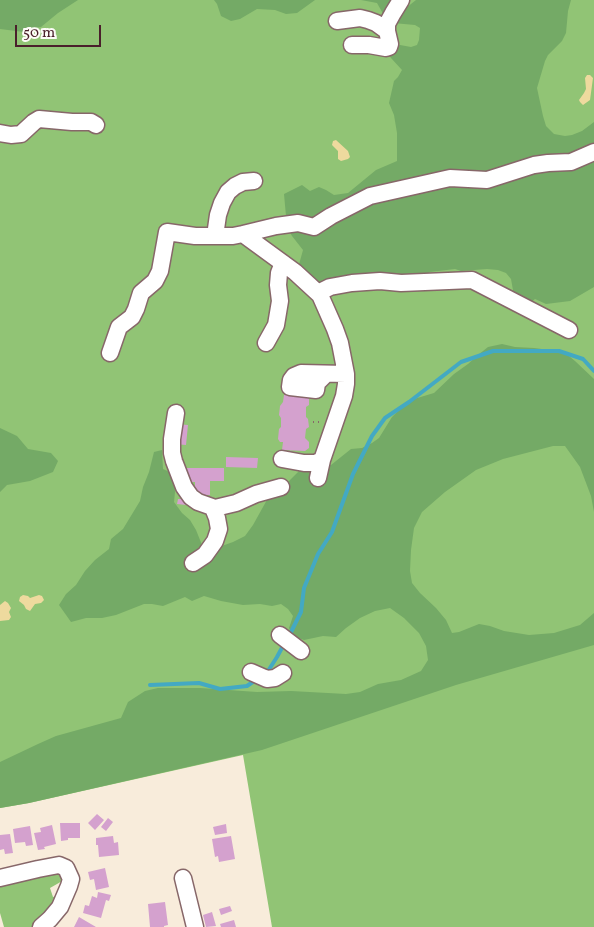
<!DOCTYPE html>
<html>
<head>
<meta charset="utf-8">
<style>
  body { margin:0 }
  #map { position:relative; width:594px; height:927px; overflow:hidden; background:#f8ecdb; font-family:Vollkorn,serif }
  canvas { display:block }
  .scale { position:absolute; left:15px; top:25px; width:86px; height:22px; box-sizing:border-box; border:2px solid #4a1f2b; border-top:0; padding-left:6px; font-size:15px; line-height:18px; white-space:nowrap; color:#4a1f2b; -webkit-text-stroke:4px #fdfcf7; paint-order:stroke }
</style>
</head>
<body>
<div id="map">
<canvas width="594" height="927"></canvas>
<div class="scale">50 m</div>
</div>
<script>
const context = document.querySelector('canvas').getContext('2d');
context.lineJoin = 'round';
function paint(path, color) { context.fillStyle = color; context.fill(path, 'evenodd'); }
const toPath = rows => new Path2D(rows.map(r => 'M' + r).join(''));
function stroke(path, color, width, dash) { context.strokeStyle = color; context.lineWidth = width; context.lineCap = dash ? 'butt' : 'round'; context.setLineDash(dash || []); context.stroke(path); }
const green = toPath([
  [0,0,594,0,594,927,272,927,243,755,29,803,0,808],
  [59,872,64,880,50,888,53,897,57,896,58,897,44,919,32,927,4,927,0,913,0,885]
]);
const forest = toPath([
  [0,0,78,0,58,13,41,27,32,28,24,32,0,29],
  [214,0,315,0,297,13,286,14,275,10,257,9,240,19,231,21,221,16,217,4],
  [361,0,391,0,398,5,406,8,416,0,571,0,568,11,566,33,562,41,548,55,545,61,537,88,543,116,546,126,554,134,565,136,572,135,582,131,594,122,594,287,570,301,546,304,535,299,529,304,514,296,511,279,506,273,498,270,487,269,461,271,455,269,430,272,421,277,311,295,306,293,300,288,295,279,303,250,292,236,287,227,284,194,302,185,310,191,319,187,326,190,334,195,348,193,376,170,397,161,397,133,394,115,389,103,394,81,398,77,402,70,391,58,387,52,400,45,411,47,417,45,419,40,420,28,415,25,393,23,386,19,377,3],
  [502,344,515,347,534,348,564,352,575,361,594,379,594,512,591,496,580,467,565,446,553,446,503,459,476,470,445,492,422,512,414,528,411,550,410,571,412,583,420,593,436,608,446,620,452,633,459,632,479,624,490,626,504,631,529,635,554,633,580,625,594,613,594,645,456,685,262,750,29,803,0,808,0,762,38,744,56,736,121,718,128,702,145,691,158,688,200,688,257,692,291,691,346,694,360,692,378,684,401,680,421,671,428,660,426,646,419,633,404,618,390,608,375,611,360,618,346,628,336,637,323,636,304,640,293,636,289,628,293,616,288,609,281,604,272,606,260,604,243,605,221,601,204,596,192,601,185,597,163,606,152,604,144,604,116,615,102,618,86,618,71,622,59,605,66,594,76,585,85,571,95,560,109,549,111,539,123,529,140,501,143,487,149,472,154,452,162,450,163,469,174,474,175,492,174,502,182,513,190,520,196,530,202,545,216,548,233,542,245,536,253,525,268,498,280,493,288,482,299,471,331,465,351,449,362,448,372,443,379,438,392,417,403,406,414,399,434,393,454,374,468,364,478,355,488,347],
  [0,428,17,436,28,449,51,453,58,461,53,472,30,481,7,485,0,492]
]);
const sand = toPath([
  [587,75,590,75,593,78,590,100,583,105,580,102,579,100,584,93,586,89,585,78],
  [336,140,348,151,350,157,348,159,341,161,338,159,338,151,332,145,333,141],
  [23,595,28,596,30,598,39,595,42,596,44,600,41,603,35,604,30,611,26,609,24,605,19,601,20,597],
  [5,601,8,603,11,608,9,612,11,617,9,620,0,621,0,605]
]);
const stream = toPath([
  [289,636,301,612,304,588,318,554,332,532,353,474,372,436,385,418,409,402,461,362,493,351,559,351,583,359,594,371],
  [265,674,268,671,277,657,284,644],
  [150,685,199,683,220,689,247,686,257,679]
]);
const building = toPath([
  [284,395,307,396,309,399,309,405,306,407,306,417,308,419,309,427,306,429,305,438,309,442,309,448,305,451,282,450,283,442,280,442,278,439,279,429,281,427,281,418,279,415,280,406,283,402],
  [176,424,188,425,186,445,174,444],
  [226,457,258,458,257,468,226,467],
  [187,468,224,468,224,481,210,481,210,495,195,495,195,482,187,482],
  [178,499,186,499,186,505,177,504],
  [97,814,104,820,95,830,88,823],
  [108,818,113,822,106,831,101,827],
  [60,823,80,823,80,838,68,838,68,840,61,841],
  [226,824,227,833,215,835,213,827],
  [52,825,56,844,44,847,45,849,38,850,34,833,41,832,40,828],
  [30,826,33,845,26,846,25,842,15,843,13,829],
  [10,834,13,853,5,854,4,849,0,850,0,835],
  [113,836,114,843,118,842,119,855,99,857,98,845,96,845,96,838],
  [231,836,235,859,219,862,218,856,215,857,212,839],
  [105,868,109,887,96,890,94,879,90,880,88,872],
  [98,892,111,895,109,901,106,900,101,918,83,913,85,905,89,906,92,896,97,898],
  [165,902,168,925,164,926,164,927,150,927,148,904],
  [230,906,232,911,221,915,219,909],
  [212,912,216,926,206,927,203,915],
  [79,917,96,927,74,927],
  [234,920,236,927,221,927,220,924]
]);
const path = toPath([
  [313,422,321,422]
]);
const minor = toPath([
  [337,21,360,18,368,20,376,23,387,31,390,44,389,47,386,48,369,45,352,45],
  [387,31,387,24,393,13,401,0],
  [0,133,11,135,21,134,34,122,39,119,72,122,91,122,96,125],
  [243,234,276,226,298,223,314,227,331,216,370,196,450,178,487,180,534,165,548,163,571,162,594,152],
  [215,236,218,215,222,203,228,192,235,186,243,182,254,181],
  [318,293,330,287,352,283,380,281,401,283,472,280,569,330],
  [266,343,276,325,280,301,278,285,279,273,283,263],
  [110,353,119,327,132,317,136,309,141,293,155,281,160,271,167,232,195,236,233,236,243,234,295,272,320,295,335,329,340,343,346,374,346,384,344,396,322,460,318,478],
  [326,374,317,383,316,390,290,387,291,380,294,376,301,373,346,374],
  [176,413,172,439,172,453,174,461,184,487,191,497,198,502,215,508,236,503,256,494,281,487],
  [282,459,304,463,315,463,322,460],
  [193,563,205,555,215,541,219,529,217,518,213,508],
  [280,635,301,651],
  [251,672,267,679,275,678,283,673],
  [0,878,38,869,59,865,66,868,71,879,69,886,60,907,50,919,41,927],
  [183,878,195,927]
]);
paint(green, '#91c475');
paint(forest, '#74aa66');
paint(sand, '#eeda9e');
stroke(stream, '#43a9c3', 4);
paint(building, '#d4a1ce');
stroke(minor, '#876769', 19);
stroke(path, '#876769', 2, [1, 4]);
stroke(minor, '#fff', 16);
</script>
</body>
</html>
